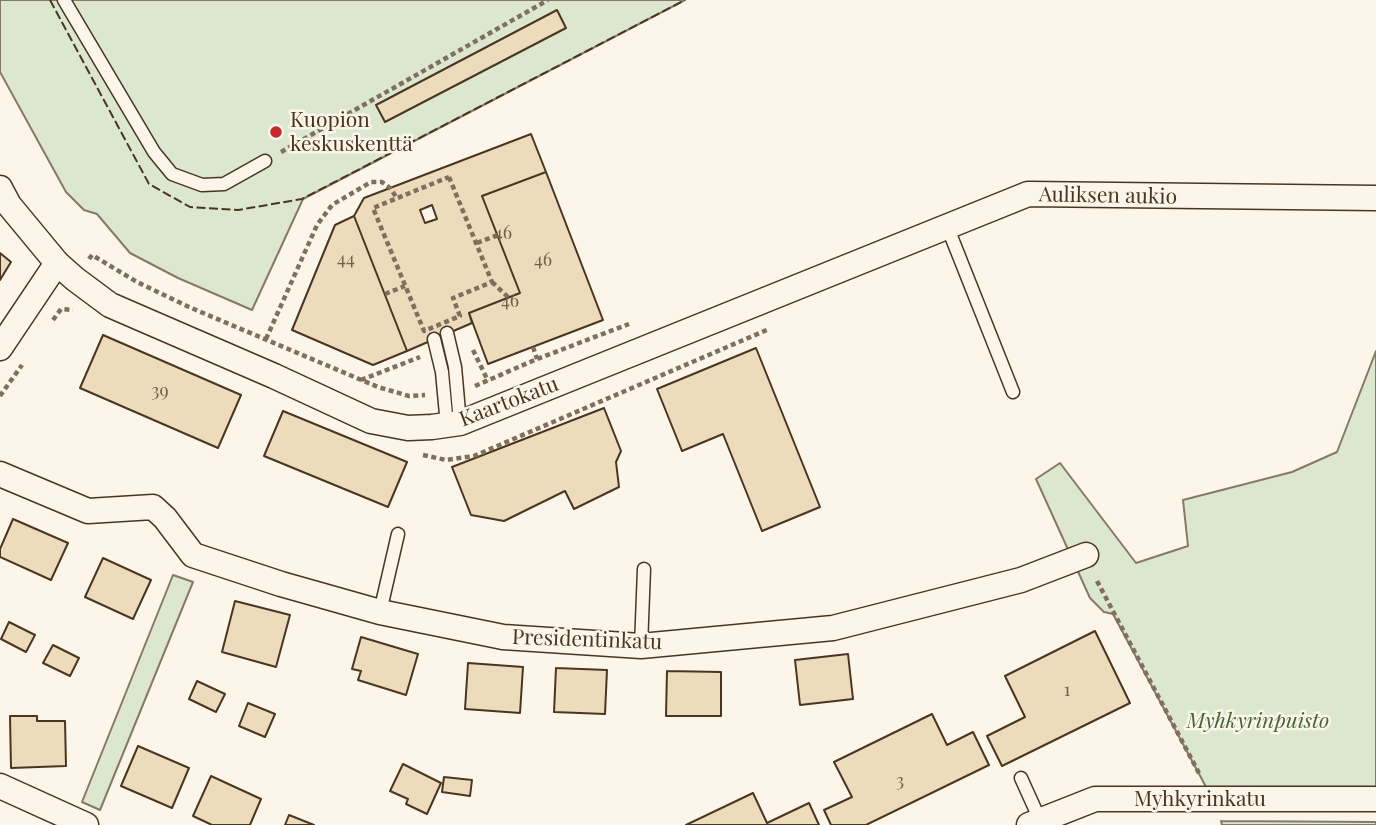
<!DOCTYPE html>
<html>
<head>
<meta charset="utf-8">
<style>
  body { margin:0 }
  canvas { display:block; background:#fbf6e9 }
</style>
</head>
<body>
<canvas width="1376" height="825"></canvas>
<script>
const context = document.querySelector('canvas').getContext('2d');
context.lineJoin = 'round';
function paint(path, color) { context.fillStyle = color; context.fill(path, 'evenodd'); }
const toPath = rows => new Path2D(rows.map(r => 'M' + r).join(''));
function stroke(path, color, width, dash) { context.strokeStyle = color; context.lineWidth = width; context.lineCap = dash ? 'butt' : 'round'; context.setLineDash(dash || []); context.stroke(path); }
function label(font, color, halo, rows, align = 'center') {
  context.font = font + ' "Playfair Display",serif'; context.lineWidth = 5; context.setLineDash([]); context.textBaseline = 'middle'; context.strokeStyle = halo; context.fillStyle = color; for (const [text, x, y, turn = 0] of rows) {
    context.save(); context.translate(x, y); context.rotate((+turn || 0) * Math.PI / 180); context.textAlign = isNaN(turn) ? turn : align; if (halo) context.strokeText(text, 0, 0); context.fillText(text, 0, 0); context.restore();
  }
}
const green = toPath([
  [0,0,685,0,303,199,252,310,178,278,130,253,97,214,84,210,66,192,0,72,0,0],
  [1376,351,1376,799,1212,798,1113,614,1104,612,1090,598,1036,479,1060,463,1136,563,1188,546,1183,500,1292,472,1337,452,1376,351],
  [173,575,193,582,100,810,82,802,173,575],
  [1221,821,1376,822,1376,825,1222,825,1221,821]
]);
const building = toPath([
  [557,10,566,28,385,122,376,105,557,10],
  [531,134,546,172,482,196,520,293,469,313,472,323,407,351,354,216,364,198,531,134],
  [546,172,603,320,488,364,469,313,520,293,482,196,546,172],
  [432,205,437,219,425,223,420,210,432,205],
  [354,216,407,351,373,365,292,330,335,225,354,216],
  [0,253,11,262,0,280,0,253],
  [103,335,241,395,218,448,80,388,103,335],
  [756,348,820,507,762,531,723,434,682,451,657,389,756,348],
  [604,408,621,451,616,462,619,487,574,509,565,491,504,521,471,515,452,467,604,408],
  [283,411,407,462,388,507,264,456,283,411],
  [13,519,68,543,51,580,0,557,0,549,13,519],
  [103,558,151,580,133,619,85,597,103,558],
  [235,601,290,615,276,667,222,652,235,601],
  [9,622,35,635,26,652,1,639,9,622],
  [1095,631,1130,703,1002,766,987,736,1025,717,1005,676,1095,631],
  [361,637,418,654,406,695,358,680,361,671,352,669,361,637],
  [53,645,79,658,70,676,43,663,53,645],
  [848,654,853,699,800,705,795,660,848,654],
  [468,663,523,667,520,713,465,709,468,663],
  [556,668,607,670,605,714,554,712,556,668],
  [667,671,721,672,721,716,666,716,667,671],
  [197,681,225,694,216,712,189,699,197,681],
  [248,703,275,714,265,737,239,726,248,703],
  [932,714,947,745,973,732,989,765,866,825,831,825,824,810,852,797,834,762,932,714],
  [10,716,37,716,37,721,65,721,66,766,11,768,10,716],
  [138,746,189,768,172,808,121,786,138,746],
  [403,764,441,783,427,814,406,804,408,799,390,791,403,764],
  [211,776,261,799,250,825,212,825,193,816,211,776],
  [444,777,472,780,470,796,442,792,444,777],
  [753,793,767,823,809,803,819,825,686,825,753,793],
  [289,815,314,825,285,825,289,815]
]);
const path = toPath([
  [281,152,548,0],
  [449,177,492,282,453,298,460,316,424,331,373,208,449,177],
  [477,243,498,235],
  [89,259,92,255,137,282,189,307,378,387,409,396,425,395],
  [492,282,509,298],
  [385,294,405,286],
  [53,320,61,309,73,310],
  [266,339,317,225,332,205,371,182,382,182,390,188,397,198],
  [533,347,537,359],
  [473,350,488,381],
  [361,380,420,357],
  [475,386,537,359,629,324],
  [0,396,22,365],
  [423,455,446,460,474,456,769,329],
  [1097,581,1200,775]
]);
const service = toPath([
  [64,0,154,152,172,174,202,185,224,184,265,161],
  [947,226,1013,392],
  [447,333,455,367,460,423],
  [434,339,442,372,447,425],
  [380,612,398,534],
  [641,646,644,569],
  [1021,778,1040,820]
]);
const minor = toPath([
  [0,188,9,205,57,263,75,279,110,305,274,376,371,421,408,428,432,427,460,423,1028,194,1376,198],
  [0,348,57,263],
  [0,474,88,511,153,507,165,518,193,555,281,584,380,612,503,637,641,646,833,628,1021,580,1086,555],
  [0,786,86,825],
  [1029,825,1095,799,1376,799]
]);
const fence = toPath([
  [50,0,149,184,190,207,238,210,302,199,685,0]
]);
const markers = [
  [276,132,7,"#c62828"]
];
const numberNames = [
  ["46",503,233],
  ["44",346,259],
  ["46",543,260],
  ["46",510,301],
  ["39",160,391],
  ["1",1067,690],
  ["3",900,781]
];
const poiNames = [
  ["Kuopion",290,120],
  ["keskuskenttä",290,144]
];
const streetNames = [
  ["Auliksen aukio",1108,196,1],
  ["Kaartokatu",509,402,-21],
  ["Presidentinkatu",587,640,2],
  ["Myhkyrinkatu",1200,799]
];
const parkNames = [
  ["Myhkyrinpuisto",1258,721]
];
paint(green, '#dce7d0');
stroke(green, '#887966', 2);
paint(building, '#ecdcbc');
stroke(building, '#4a3520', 2);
stroke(service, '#4a3520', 15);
stroke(minor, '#4a3520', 27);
stroke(path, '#7f6f5c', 4.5, [5, 3.5]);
stroke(service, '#fbf6e9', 12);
stroke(minor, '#fbf6e9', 24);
stroke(fence, '#4a3520', 2, [9, 3.5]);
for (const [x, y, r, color] of markers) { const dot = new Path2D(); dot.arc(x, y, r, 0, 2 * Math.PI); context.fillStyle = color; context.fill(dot); stroke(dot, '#fbf6e9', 2.5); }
label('18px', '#725f47', null, numberNames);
label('21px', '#4a3520', '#fbf6e9', poiNames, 'left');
label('21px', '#4a3520', '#fbf6e9', streetNames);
label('italic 21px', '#436837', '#fbf6e9', parkNames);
</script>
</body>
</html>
